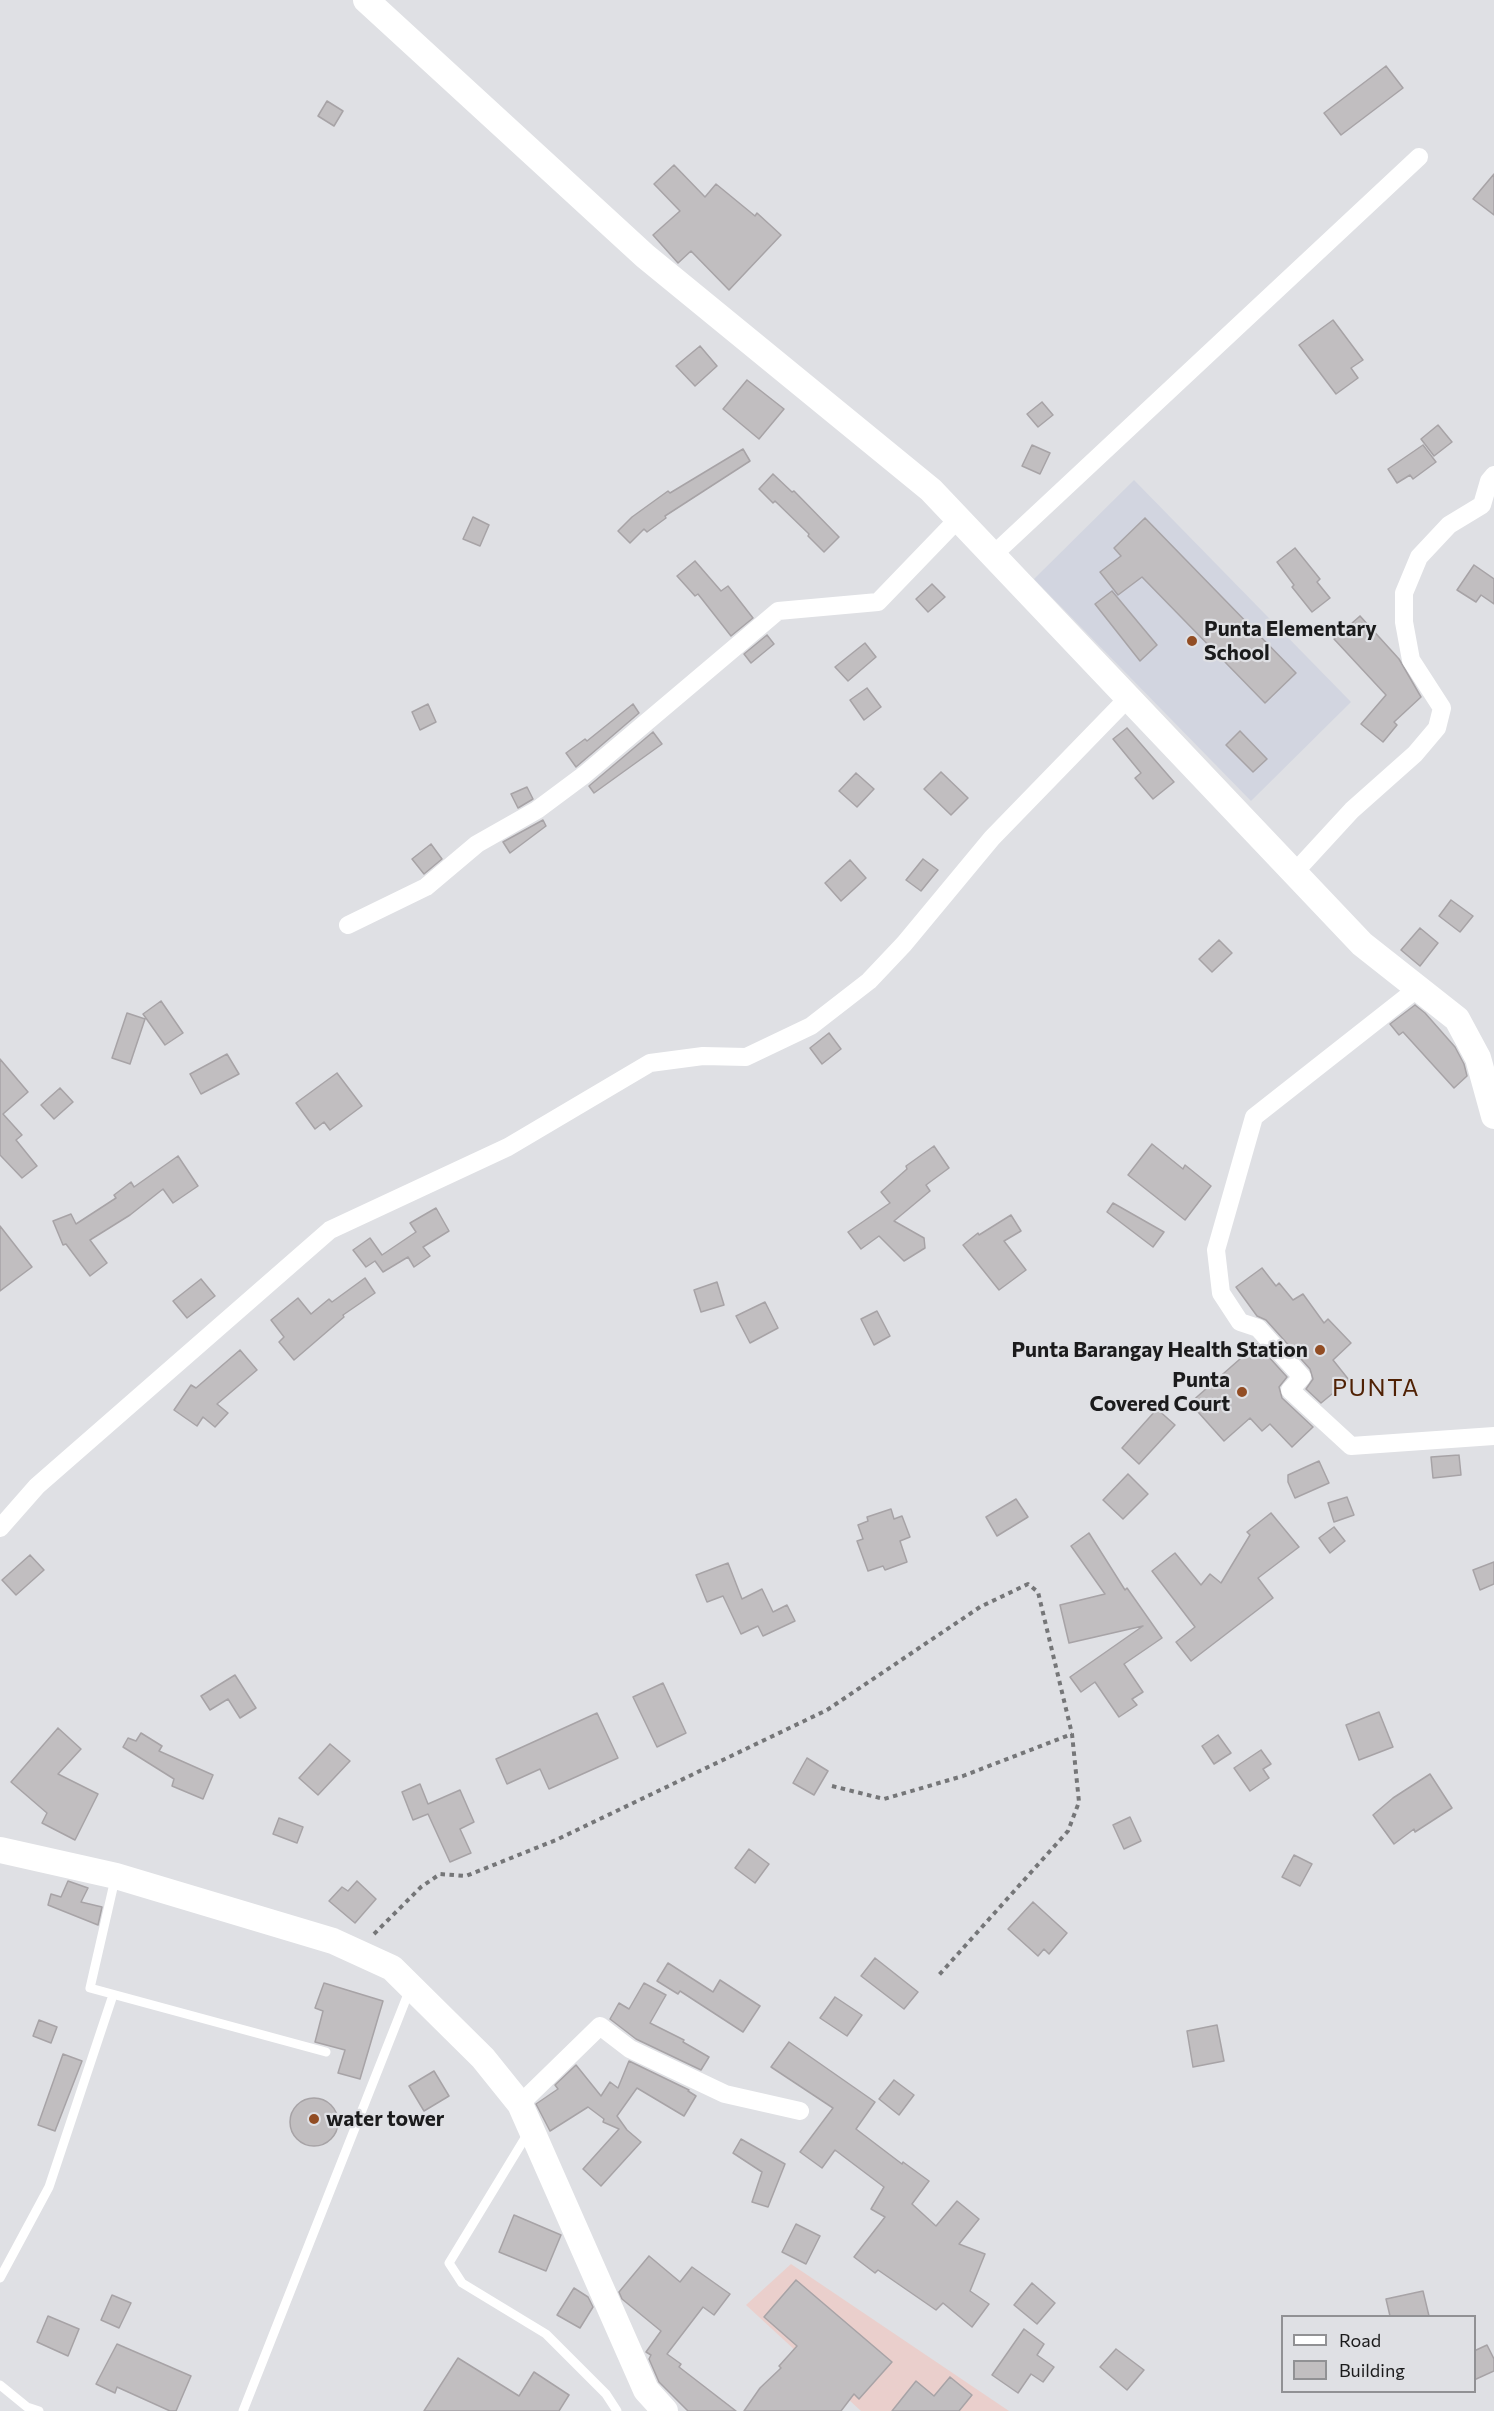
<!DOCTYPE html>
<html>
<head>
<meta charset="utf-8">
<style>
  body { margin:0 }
  #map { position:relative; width:1494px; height:2411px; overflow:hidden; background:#dfe0e4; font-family:Commissioner,sans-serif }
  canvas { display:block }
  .legend { position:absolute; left:1281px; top:2315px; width:195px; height:78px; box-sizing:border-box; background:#dfe0e4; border:2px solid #919194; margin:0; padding:8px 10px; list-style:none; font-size:18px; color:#1b1b1c }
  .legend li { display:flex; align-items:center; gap:12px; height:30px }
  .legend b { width:30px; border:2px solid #919194 }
</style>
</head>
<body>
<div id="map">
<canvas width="1494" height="2411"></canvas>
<ul class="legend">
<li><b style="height:8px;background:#fff"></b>Road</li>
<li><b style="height:16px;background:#c1bec0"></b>Building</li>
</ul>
</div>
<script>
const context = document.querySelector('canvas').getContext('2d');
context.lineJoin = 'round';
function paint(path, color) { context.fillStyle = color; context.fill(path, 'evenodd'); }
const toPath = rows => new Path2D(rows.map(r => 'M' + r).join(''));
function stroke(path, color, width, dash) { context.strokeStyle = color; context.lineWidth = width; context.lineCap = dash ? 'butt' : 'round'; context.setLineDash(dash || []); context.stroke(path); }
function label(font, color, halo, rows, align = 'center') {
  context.font = font + ' Commissioner,sans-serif'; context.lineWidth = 4.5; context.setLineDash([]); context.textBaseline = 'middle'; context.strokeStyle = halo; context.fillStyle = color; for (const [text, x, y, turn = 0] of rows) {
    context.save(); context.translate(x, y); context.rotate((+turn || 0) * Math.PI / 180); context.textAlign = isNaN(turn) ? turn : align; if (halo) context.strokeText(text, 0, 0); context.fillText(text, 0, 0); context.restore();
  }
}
const built = toPath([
  [1134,480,1351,702,1251,801,1034,579]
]);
const industrial = toPath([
  [791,2264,1009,2411,861,2411,746,2305]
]);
const building = toPath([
  [1386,66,1403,88,1341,135,1324,113,1386,66],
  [327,101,343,111,334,126,318,116,327,101],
  [674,165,705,197,716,184,755,216,757,213,781,235,729,290,691,251,678,263,653,235,680,211,654,184,674,165],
  [1494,174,1494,215,1473,199,1494,174],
  [1333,320,1363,360,1351,368,1358,378,1336,394,1299,345,1333,320],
  [700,346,717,366,695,386,676,366,700,346],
  [747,380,784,409,759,439,723,409,747,380],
  [1042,402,1053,415,1038,427,1027,414,1042,402],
  [1438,425,1452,442,1434,456,1421,439,1438,425],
  [1032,445,1050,453,1040,474,1022,466,1032,445],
  [1423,445,1436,462,1413,479,1410,475,1397,483,1388,469,1423,445],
  [743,449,750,461,665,516,666,518,647,532,644,529,630,543,618,531,632,517,668,491,670,493,743,449],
  [773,474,792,492,794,491,839,537,824,552,808,536,809,534,775,501,773,503,759,489,773,474],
  [473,517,489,525,480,546,463,539,473,517],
  [1145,518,1296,673,1265,703,1142,577,1118,595,1100,572,1121,556,1114,548,1145,518],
  [1295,548,1320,579,1317,582,1330,598,1312,612,1292,587,1294,585,1277,562,1295,548],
  [695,561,721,591,728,586,753,618,731,636,698,594,695,596,677,576,695,561],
  [1474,565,1494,579,1494,604,1481,595,1476,602,1457,590,1474,565],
  [932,584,945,597,928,612,916,599,932,584],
  [1112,591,1157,645,1140,661,1095,604,1112,591],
  [1360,616,1399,659,1421,697,1394,722,1397,725,1383,742,1361,724,1386,695,1334,639,1360,616],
  [767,635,774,644,751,663,744,654,767,635],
  [865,643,876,657,848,681,835,667,865,643],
  [867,688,881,707,864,720,850,700,867,688],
  [428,704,436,722,420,730,412,712,428,704],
  [633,704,639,713,576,767,566,753,585,739,587,741,633,704],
  [1127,728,1174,782,1153,799,1135,778,1141,773,1113,739,1127,728],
  [1240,731,1267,759,1253,772,1226,745,1240,731],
  [653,732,662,744,594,793,589,786,653,732],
  [941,772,968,798,951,815,924,789,941,772],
  [856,773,874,789,857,807,839,791,856,773],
  [527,787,533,799,518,808,511,794,527,787],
  [543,820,546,826,510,853,503,842,543,820],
  [431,844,442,859,424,874,412,859,431,844],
  [923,859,938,870,921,891,906,880,923,859],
  [850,860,866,878,841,901,825,883,850,860],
  [1451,900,1473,916,1460,932,1439,916,1451,900],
  [1420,928,1438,943,1420,966,1401,950,1420,928],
  [1219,940,1232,953,1212,972,1199,959,1219,940],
  [161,1001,183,1033,165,1045,143,1014,161,1001],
  [1415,1005,1425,1013,1455,1047,1464,1064,1467,1076,1454,1088,1403,1032,1399,1035,1390,1024,1415,1005],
  [127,1013,145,1019,130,1064,112,1058,127,1013],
  [829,1033,841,1049,822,1064,810,1048,829,1033],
  [227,1054,239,1074,201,1094,190,1074,227,1054],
  [0,1059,28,1092,3,1114,22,1135,16,1140,37,1166,22,1178,0,1155,0,1059],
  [337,1073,362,1106,330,1130,324,1122,315,1129,296,1103,337,1073],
  [60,1088,73,1102,54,1119,41,1105,60,1088],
  [1152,1144,1183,1169,1185,1165,1211,1186,1185,1220,1128,1175,1152,1144],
  [934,1146,949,1168,926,1185,930,1191,894,1221,924,1238,925,1248,904,1261,879,1236,861,1249,848,1232,890,1203,881,1192,907,1169,906,1166,934,1146],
  [178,1156,198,1186,173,1203,163,1189,130,1215,90,1240,107,1263,90,1276,66,1244,63,1245,53,1221,71,1214,76,1224,116,1198,114,1195,131,1182,134,1187,178,1156],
  [1113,1203,1164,1232,1153,1247,1107,1212,1113,1203],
  [436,1208,449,1231,423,1247,430,1256,414,1267,408,1257,383,1272,375,1261,366,1267,353,1250,370,1238,382,1255,416,1232,410,1223,436,1208],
  [1011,1215,1021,1231,1004,1241,1026,1270,999,1290,963,1245,978,1233,979,1235,1011,1215],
  [0,1226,32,1267,0,1291,0,1226],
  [1262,1268,1276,1286,1279,1283,1293,1300,1303,1294,1324,1323,1328,1319,1351,1343,1333,1360,1349,1380,1321,1403,1306,1389,1313,1379,1310,1369,1266,1320,1257,1316,1236,1287,1262,1268],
  [365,1278,375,1293,343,1315,344,1317,294,1360,279,1342,284,1337,271,1320,298,1298,311,1314,329,1299,332,1302,365,1278],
  [201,1279,215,1296,187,1318,173,1301,201,1279],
  [717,1282,724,1305,701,1312,694,1290,717,1282],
  [765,1302,778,1328,750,1343,736,1316,765,1302],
  [877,1311,890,1336,874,1345,861,1319,877,1311],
  [1257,1344,1287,1377,1279,1387,1282,1398,1313,1427,1292,1447,1270,1424,1262,1431,1250,1418,1224,1441,1190,1403,1257,1344],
  [240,1350,257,1370,217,1404,228,1413,215,1427,203,1417,197,1426,174,1410,191,1385,196,1388,240,1350],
  [1157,1409,1175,1425,1139,1464,1122,1448,1157,1409],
  [1459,1455,1461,1475,1433,1478,1431,1457,1459,1455],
  [1319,1461,1329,1483,1295,1498,1288,1482,1288,1475,1319,1461],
  [1128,1474,1148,1494,1123,1519,1103,1500,1128,1474],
  [1347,1497,1354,1515,1334,1522,1328,1503,1347,1497],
  [1016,1499,1028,1517,997,1536,986,1517,1016,1499],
  [891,1509,894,1519,902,1516,910,1537,900,1541,907,1562,885,1570,883,1566,868,1571,857,1541,863,1539,858,1525,868,1521,867,1517,891,1509],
  [1271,1513,1299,1547,1258,1578,1273,1598,1191,1661,1176,1642,1195,1627,1152,1571,1175,1553,1201,1585,1210,1574,1221,1583,1250,1535,1247,1532,1271,1513],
  [1334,1527,1345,1541,1330,1553,1319,1538,1334,1527],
  [1089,1533,1125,1590,1127,1588,1162,1638,1124,1664,1143,1692,1132,1699,1137,1705,1119,1717,1095,1682,1081,1692,1070,1677,1143,1626,1069,1643,1060,1605,1105,1594,1071,1546,1089,1533],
  [30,1555,44,1570,16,1595,2,1580,30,1555],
  [1494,1562,1494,1584,1480,1590,1473,1570,1494,1562],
  [728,1563,742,1599,762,1589,773,1612,787,1605,795,1621,763,1636,758,1626,741,1634,723,1596,707,1602,696,1575,728,1563],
  [235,1675,256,1708,240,1718,228,1699,210,1710,201,1696,235,1675],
  [663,1683,686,1733,657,1747,633,1697,663,1683],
  [1379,1712,1393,1747,1359,1760,1346,1725,1379,1712],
  [597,1713,618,1758,549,1789,540,1769,507,1784,496,1759,597,1713],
  [58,1728,81,1749,58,1774,98,1794,75,1840,42,1823,47,1813,11,1782,58,1728],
  [141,1733,162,1746,159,1751,213,1775,203,1799,172,1786,174,1779,123,1747,128,1738,136,1741,141,1733],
  [1218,1735,1231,1753,1214,1764,1202,1746,1218,1735],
  [330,1744,350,1761,318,1795,299,1778,330,1744],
  [1261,1750,1271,1764,1263,1769,1269,1778,1250,1791,1234,1768,1261,1750],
  [807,1758,828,1771,814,1795,793,1783,807,1758],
  [1430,1774,1452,1808,1415,1832,1414,1829,1394,1844,1373,1815,1393,1798,1430,1774],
  [420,1784,428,1804,460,1790,474,1822,460,1829,471,1853,450,1862,428,1814,413,1820,402,1792,420,1784],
  [1130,1817,1141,1841,1124,1849,1113,1825,1130,1817],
  [279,1818,303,1827,297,1843,273,1834,279,1818],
  [749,1849,769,1864,755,1883,735,1868,749,1849],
  [1294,1855,1312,1864,1300,1886,1282,1877,1294,1855],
  [68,1881,88,1888,81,1902,102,1907,98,1925,48,1905,51,1894,61,1897,68,1881],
  [357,1881,376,1899,355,1923,329,1901,342,1887,348,1891,357,1881],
  [1033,1902,1067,1933,1049,1954,1044,1949,1038,1956,1008,1929,1033,1902],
  [875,1958,918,1992,904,2009,861,1976,875,1958],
  [668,1963,713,1992,720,1980,760,2006,743,2032,680,1991,678,1994,657,1981,668,1963],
  [324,1983,383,2001,360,2079,338,2073,345,2050,315,2042,323,2011,315,2008,324,1983],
  [644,1983,666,1995,650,2023,684,2040,683,2042,709,2057,701,2070,636,2039,610,2019,619,2003,629,2009,644,1983],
  [835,1997,862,2015,847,2036,820,2018,835,1997],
  [39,2020,57,2027,51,2043,33,2036,39,2020],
  [1217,2025,1224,2061,1193,2067,1187,2031,1217,2025],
  [789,2042,875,2102,856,2129,902,2164,903,2162,929,2181,912,2204,936,2226,957,2201,979,2219,959,2244,985,2254,970,2291,989,2304,972,2327,943,2303,936,2310,878,2270,875,2273,854,2257,885,2217,871,2209,884,2187,835,2150,822,2168,800,2152,833,2108,771,2067,789,2042],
  [63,2054,82,2061,55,2131,38,2125,63,2054],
  [629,2061,689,2090,688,2091,696,2096,684,2116,637,2088,617,2116,627,2130,641,2142,601,2186,583,2169,619,2129,603,2122,604,2119,588,2107,550,2131,536,2104,558,2089,555,2085,576,2065,601,2096,610,2082,618,2088,629,2061],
  [434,2071,449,2096,424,2111,409,2086,434,2071],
  [894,2080,914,2095,899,2115,879,2099,894,2080],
  '290 2122a24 24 0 1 1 48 0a24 24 0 1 1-48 0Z',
  [741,2139,785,2164,768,2207,752,2202,762,2172,733,2153,741,2139],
  [514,2215,561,2235,546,2271,499,2252,514,2215],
  [796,2224,820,2236,806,2264,782,2252,796,2224],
  [649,2256,680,2282,692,2267,730,2294,714,2315,703,2307,667,2354,681,2364,679,2367,736,2411,688,2411,659,2382,649,2359,651,2355,646,2352,661,2331,622,2299,619,2292,649,2256],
  [796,2280,892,2362,859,2399,854,2394,841,2411,744,2411,760,2388,781,2368,779,2366,797,2346,764,2317,796,2280],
  [1032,2283,1055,2303,1037,2324,1014,2305,1032,2283],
  [574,2288,588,2297,593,2307,580,2328,557,2315,574,2288],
  [1423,2291,1429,2316,1390,2316,1386,2299,1423,2291],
  [112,2295,131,2303,119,2328,101,2320,112,2295],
  [48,2316,79,2329,68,2356,37,2342,48,2316],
  [1024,2329,1044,2344,1037,2355,1054,2367,1043,2382,1031,2374,1018,2393,992,2375,1024,2329],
  [117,2344,191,2376,176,2411,170,2411,117,2387,115,2393,96,2384,117,2344],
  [1487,2345,1494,2359,1494,2371,1474,2380,1474,2351,1487,2345],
  [1116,2349,1144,2370,1127,2390,1100,2367,1116,2349],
  [458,2358,519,2396,534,2372,569,2395,559,2411,424,2411,458,2358],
  [950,2377,972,2395,959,2411,892,2411,916,2381,934,2396,950,2377]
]);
const path = toPath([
  [832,1786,884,1799,963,1776,1072,1734],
  [374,1934,421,1887,440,1874,466,1876,556,1840,827,1710,980,1607,1028,1584,1038,1592,1072,1734,1079,1802,1068,1831,939,1975]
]);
const lane = toPath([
  [115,1879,90,1988,326,2052],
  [528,2133,449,2263,462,2283,546,2334,606,2394,617,2411],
  [0,2278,49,2187,113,1995],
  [0,2385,27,2407,39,2411],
  [243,2411,410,1989]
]);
const street = toPath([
  [993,555,1419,157],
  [1294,873,1352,810,1415,754,1437,728,1442,708,1411,660,1404,622,1404,593,1419,557,1449,525,1482,505,1489,481,1494,475],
  [348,925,426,887,477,844,537,810,584,775,778,611,878,602,958,519],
  [1418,988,1254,1117,1216,1250,1221,1293,1240,1322,1258,1328,1302,1377,1290,1390,1351,1446,1494,1436],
  [0,1528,37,1486,330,1230,508,1147,650,1063,703,1056,746,1057,811,1026,869,981,904,944,992,838,1128,698],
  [520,2104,600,2026,630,2049,725,2094,800,2111]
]);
const secondary = toPath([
  [366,0,645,256,931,490,1362,944,1457,1019,1478,1058,1494,1116],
  [0,1850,116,1876,333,1941,392,1968,483,2058,520,2104,646,2390,665,2411]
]);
const markers = [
  [1192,641,6,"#924d24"],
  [1320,1350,6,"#924d24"],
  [1242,1392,6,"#924d24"],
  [314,2119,6,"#924d24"]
];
const poiNames = [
  ["Punta Elementary",1204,629],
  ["School",1204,653],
  ["Punta Barangay Health Station",1308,1350,"right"],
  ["Punta",1230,1380,"right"],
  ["Covered Court",1230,1404,"right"],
  ["water tower",326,2119]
];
const quarterNames = [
  ["PUNTA",1376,1388]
];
paint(built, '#d2d5e0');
paint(industrial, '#eacfcc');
paint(building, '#c1bec0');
stroke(building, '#a7a3a6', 1.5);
stroke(path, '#757678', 4, [4.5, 4.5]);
stroke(lane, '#fff', 9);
stroke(street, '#fff', 18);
stroke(secondary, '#fff', 26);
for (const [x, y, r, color] of markers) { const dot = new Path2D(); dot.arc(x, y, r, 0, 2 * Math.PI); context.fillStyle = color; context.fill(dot); stroke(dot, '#dfe0e4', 2); }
label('bold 21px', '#1b1b1c', '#dfe0e4', poiNames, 'left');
context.letterSpacing = '1.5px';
label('24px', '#502104', '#dfe0e4', quarterNames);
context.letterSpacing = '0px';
</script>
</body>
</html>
